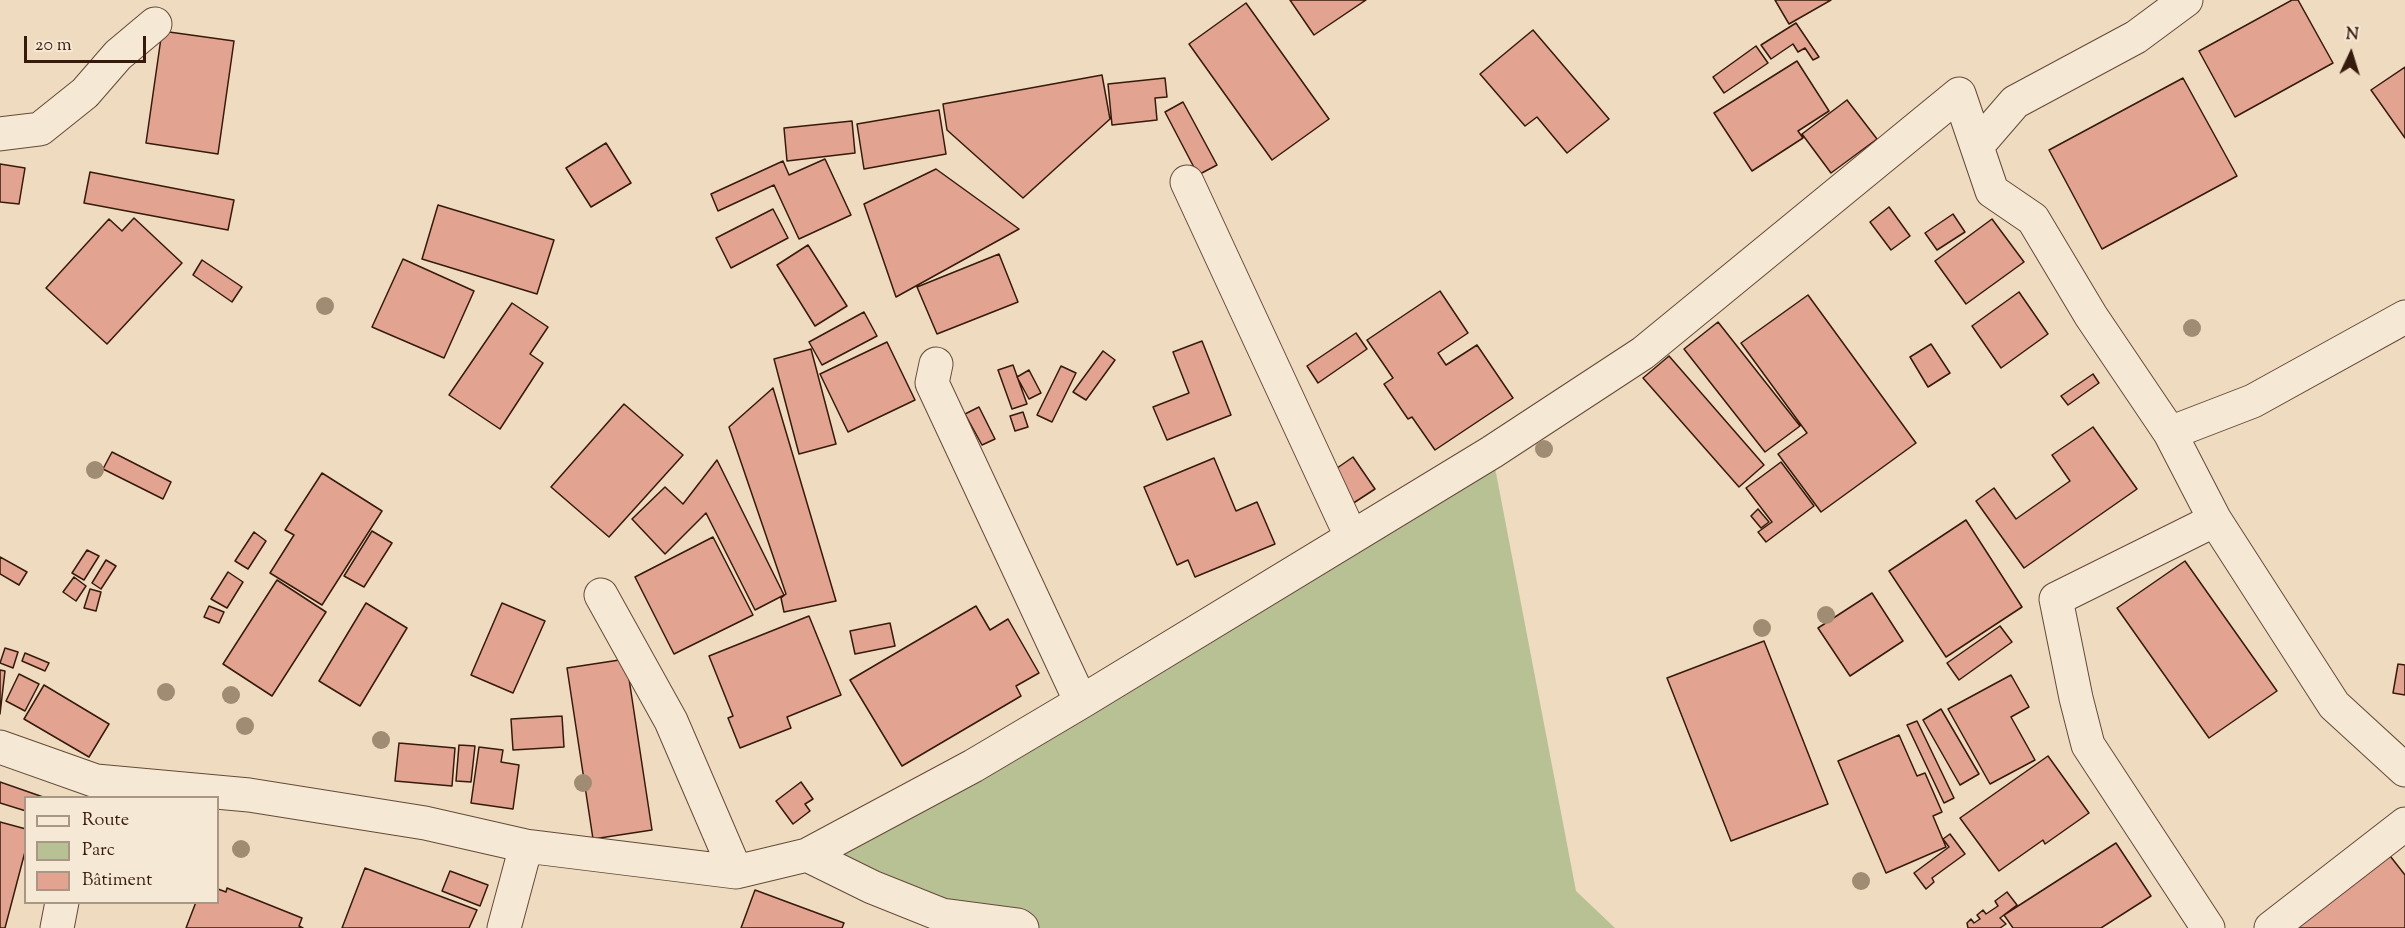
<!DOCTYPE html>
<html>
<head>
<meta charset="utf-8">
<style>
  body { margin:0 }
  #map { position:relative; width:2405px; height:928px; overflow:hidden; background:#efdbbf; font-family:"Sorts Mill Goudy",serif }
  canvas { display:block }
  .legend { position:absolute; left:24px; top:796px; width:195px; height:108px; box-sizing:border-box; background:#f5e8d5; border:2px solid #a99684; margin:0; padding:8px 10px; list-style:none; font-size:18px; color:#361a0b }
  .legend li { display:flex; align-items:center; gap:12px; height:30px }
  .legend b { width:30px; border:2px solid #a99684 }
  .north { position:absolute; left:2321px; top:24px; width:60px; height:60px; -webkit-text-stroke:4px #f5e8d5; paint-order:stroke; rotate:4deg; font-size:16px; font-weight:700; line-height:24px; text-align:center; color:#361a0b }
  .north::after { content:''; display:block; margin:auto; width:21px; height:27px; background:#361a0b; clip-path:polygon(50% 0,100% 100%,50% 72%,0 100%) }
  .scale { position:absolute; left:24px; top:36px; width:122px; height:27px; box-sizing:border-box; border:3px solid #361a0b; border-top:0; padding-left:8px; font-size:18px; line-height:21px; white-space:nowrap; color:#361a0b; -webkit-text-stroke:4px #f5e8d5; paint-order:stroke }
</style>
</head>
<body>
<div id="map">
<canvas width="2405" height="928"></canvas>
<ul class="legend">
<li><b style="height:8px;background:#f5e8d5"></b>Route</li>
<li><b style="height:16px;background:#b7c194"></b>Parc</li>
<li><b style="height:16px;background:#e2a391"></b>Bâtiment</li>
</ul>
<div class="north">N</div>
<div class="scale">20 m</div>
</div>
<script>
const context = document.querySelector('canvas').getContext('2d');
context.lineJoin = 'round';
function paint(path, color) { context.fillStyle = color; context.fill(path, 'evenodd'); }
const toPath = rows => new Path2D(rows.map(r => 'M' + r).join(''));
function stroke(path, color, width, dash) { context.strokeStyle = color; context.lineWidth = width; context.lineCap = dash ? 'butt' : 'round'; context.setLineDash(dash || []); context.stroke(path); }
const green = toPath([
  [1492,452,1576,891,1615,928,1022,928,807,855]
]);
const building = toPath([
  [1290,0,1366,0,1314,35,1290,0],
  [1775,0,1831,0,1789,24,1775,0],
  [2292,0,2298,0,2333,63,2235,117,2199,51,2292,0],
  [1246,3,1329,119,1272,160,1189,44,1246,3],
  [1796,23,1819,57,1813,60,1805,48,1798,52,1793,44,1771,59,1761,45,1796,23],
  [1533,30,1609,119,1567,153,1537,117,1525,126,1480,74,1533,30],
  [162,31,234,41,218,154,146,143,162,31],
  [1756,46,1768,63,1724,93,1713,77,1756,46],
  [1797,61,1829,111,1798,131,1803,138,1752,171,1714,113,1797,61],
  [2405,67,2405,138,2371,90,2405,67],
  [1102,75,1110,119,1023,198,947,130,943,104,1102,75],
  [1165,78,1167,97,1155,98,1157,120,1112,125,1108,84,1165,78],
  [2183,78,2237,176,2102,249,2049,150,2183,78],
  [1847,100,1877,139,1831,173,1802,134,1847,100],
  [1183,102,1217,165,1198,175,1165,112,1183,102],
  [939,110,946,154,864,169,857,124,939,110],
  [852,121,855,153,787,161,784,128,852,121],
  [606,143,631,183,591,207,566,168,606,143],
  [825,159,851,215,799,239,774,185,718,211,711,194,783,161,789,175,825,159],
  [0,164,25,168,19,204,0,202,0,164],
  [936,169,1019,229,896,297,864,204,936,169],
  [90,172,234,200,228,230,84,203,90,172],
  [438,205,554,240,537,294,422,259,438,205],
  [1889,207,1910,236,1891,250,1870,222,1889,207],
  [773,209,788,238,731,268,716,238,773,209],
  [1953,214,1965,232,1937,250,1925,233,1953,214],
  [134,218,182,263,107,344,46,288,109,219,122,231,134,218],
  [1992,219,2024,262,1966,304,1935,261,1992,219],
  [808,245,847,306,815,326,777,265,808,245],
  [999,254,1018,302,937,334,917,287,999,254],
  [403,259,474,291,444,358,372,327,403,259],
  [202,260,242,287,232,302,193,275,202,260],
  [1440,291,1468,333,1438,353,1446,365,1477,345,1513,398,1435,450,1412,417,1408,419,1384,384,1393,378,1367,340,1440,291],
  [2019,292,2048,334,2001,368,1972,326,2019,292],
  [1808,295,1916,443,1821,512,1778,454,1807,433,1741,343,1808,295],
  [512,303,548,327,530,354,543,363,500,429,449,395,512,303],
  [864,312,877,336,822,365,809,342,864,312],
  [1718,322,1800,426,1765,452,1684,349,1718,322],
  [1356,333,1367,349,1318,383,1307,366,1356,333],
  [1202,341,1231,415,1167,440,1153,407,1189,393,1173,352,1202,341],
  [887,342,915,400,848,432,820,374,887,342],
  [1931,344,1950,373,1928,387,1910,357,1931,344],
  [811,349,836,444,799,454,774,359,811,349],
  [1103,351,1115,360,1086,400,1073,392,1103,351],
  [1669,356,1764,465,1739,487,1643,378,1669,356],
  [1013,365,1027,404,1012,409,998,370,1013,365],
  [1061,366,1076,373,1052,422,1037,415,1061,366],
  [1029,370,1041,393,1029,399,1017,377,1029,370],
  [2093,374,2099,383,2068,405,2061,396,2093,374],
  [773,388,836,601,784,612,781,598,786,594,729,427,773,388],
  [624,404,683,455,609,537,551,487,624,404],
  [979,407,995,439,982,445,965,414,979,407],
  [1023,412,1028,427,1015,431,1010,416,1023,412],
  [2093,427,2137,489,2024,568,1976,501,1994,488,2016,519,2070,481,2052,455,2093,427],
  [112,452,171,482,163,499,103,469,112,452],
  [1353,457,1375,489,1352,504,1330,473,1353,457],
  [1214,458,1236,511,1257,502,1275,544,1195,577,1188,560,1177,565,1144,487,1214,458],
  [717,460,784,595,755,610,706,513,665,554,632,519,665,487,683,504,717,460],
  [1781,462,1814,506,1766,542,1758,532,1772,522,1746,488,1781,462],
  [322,473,382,511,322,605,270,573,294,535,285,530,322,473],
  [1758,509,1769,522,1761,528,1751,516,1758,509],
  [1966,520,2022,607,1946,657,1889,571,1966,520],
  [372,531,392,543,364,587,344,576,372,531],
  [254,532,266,541,248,569,235,561,254,532],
  [713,537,753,615,674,654,635,577,713,537],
  [87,550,99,556,84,580,72,573,87,550],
  [0,557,27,572,19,585,0,574,0,557],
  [106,560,116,566,101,589,92,583,106,560],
  [2185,561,2277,691,2209,738,2117,608,2185,561],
  [228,572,243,582,227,608,211,599,228,572],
  [74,577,86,586,76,601,63,592,74,577],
  [277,580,326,612,272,696,223,664,277,580],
  [90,589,101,592,96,611,84,608,90,589],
  [1872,593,1903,641,1850,676,1818,628,1872,593],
  [366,603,407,628,360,706,319,681,366,603],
  [502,603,545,621,513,693,471,675,502,603],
  [209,606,224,612,219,623,204,617,209,606],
  [976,606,990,630,1008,619,1039,673,1016,686,1021,696,902,766,850,680,976,606],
  [809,616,841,695,787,717,791,728,740,748,728,718,733,716,709,656,809,616],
  [890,623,895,646,855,654,850,631,890,623],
  [2000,626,2012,642,1959,680,1947,663,2000,626],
  [1764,641,1828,804,1731,841,1667,678,1764,641],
  [5,648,18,652,13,668,0,663,5,648],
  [25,653,49,663,45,671,22,661,25,653],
  [626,659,652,830,593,839,567,668,626,659],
  [2398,664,2405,665,2405,695,2393,693,2398,664],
  [0,670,5,671,0,714,0,670],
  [19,674,39,684,25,711,6,701,19,674],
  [2011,675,2029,707,2011,717,2035,760,1990,784,1948,709,2011,675],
  [44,685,109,724,89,757,24,719,44,685],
  [1941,709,1979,774,1960,785,1923,720,1941,709],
  [562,716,564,747,513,750,511,719,562,716],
  [1917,721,1954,798,1944,803,1907,725,1917,721],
  [1899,735,1917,776,1925,773,1942,812,1933,816,1946,847,1886,873,1838,761,1899,735],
  [399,743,455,748,452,786,395,781,399,743],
  [459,745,475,746,471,782,456,781,459,745],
  [479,747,503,750,501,762,519,765,513,809,471,803,479,747],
  [2048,756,2089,813,2045,844,2043,840,1999,871,1960,818,2048,756],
  [0,782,46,798,26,798,26,811,0,803,0,782],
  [801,782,813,799,805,804,810,811,793,824,776,801,801,782],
  [0,822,26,829,26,848,5,928,0,928,0,822],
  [1950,834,1965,854,1932,878,1934,882,1926,889,1914,873,1949,847,1943,839,1950,834],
  [2116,843,2151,896,2101,928,2013,928,2004,915,2116,843],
  [2387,852,2405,875,2405,928,2293,928,2387,852],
  [365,868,477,910,469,928,342,928,365,868],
  [450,871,488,885,480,906,442,891,450,871],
  [227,888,302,918,299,926,303,928,186,928,196,902,218,902,218,889,226,892,227,888],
  [755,890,844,923,842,928,741,928,755,890],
  [2007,892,2017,905,2000,918,2006,924,2000,928,1968,928,1967,923,1971,919,1974,923,1980,919,1977,915,1983,910,1986,914,1998,906,1995,901,2007,892]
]);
const minor = toPath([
  [0,134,40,129,85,93,118,55,155,24],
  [1977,146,2015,102,2136,37,2186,0],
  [1187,182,1351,536],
  [936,364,932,383,1081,702],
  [2170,433,2215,520,2334,705,2405,770],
  [601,595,671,721,736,872],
  [0,747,96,781,249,795,425,823,526,846,736,872,807,855,973,766,1081,702,1492,452,1643,353,1959,94,1992,191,2033,219,2091,316,2170,433,2253,401,2405,317],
  [807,855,872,887,942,915,1018,925,1022,928],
  [57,928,62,902],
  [504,928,526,846],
  [2208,928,2088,745,2076,698,2056,599,2215,520],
  [2271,928,2405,824]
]);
const trees = [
  [325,306],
  [2192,328],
  [1544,449],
  [95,470],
  [1826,615],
  [1762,628],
  [166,692],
  [231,695],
  [245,726],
  [381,740],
  [583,783],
  [241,849],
  [1861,881]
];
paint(green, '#b7c194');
paint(building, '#e2a391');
stroke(building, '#361a0b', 1.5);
stroke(minor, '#644a38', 35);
stroke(minor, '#f5e8d5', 33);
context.fillStyle = '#9f8c73';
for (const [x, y] of trees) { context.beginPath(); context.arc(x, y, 9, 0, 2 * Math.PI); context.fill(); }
</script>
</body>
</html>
